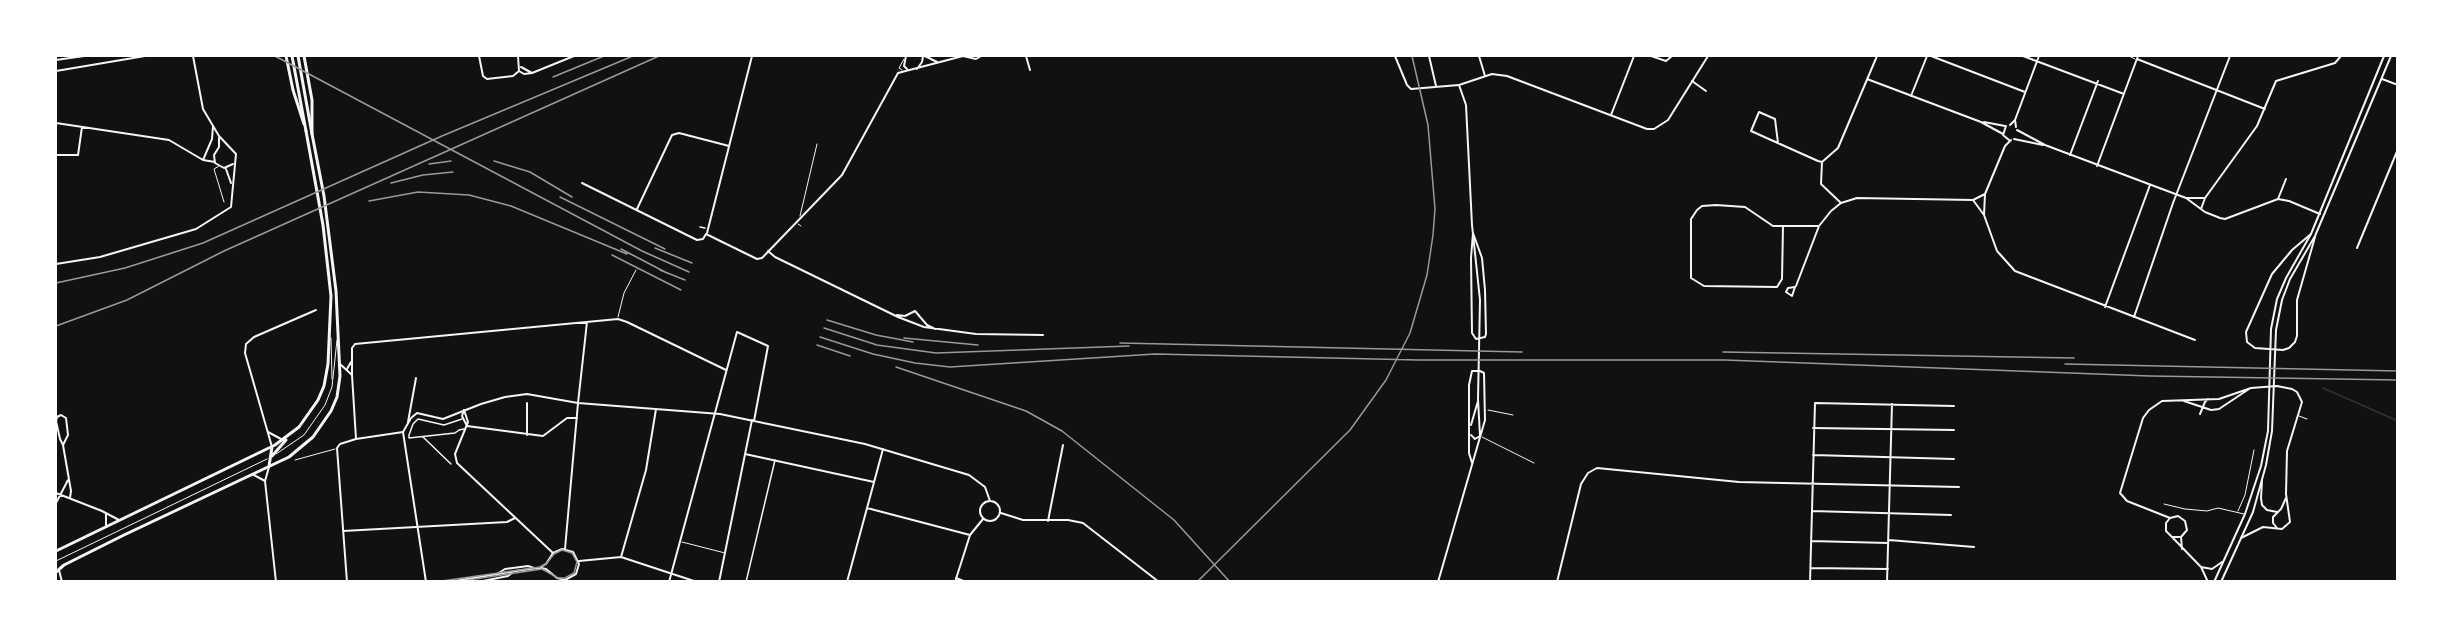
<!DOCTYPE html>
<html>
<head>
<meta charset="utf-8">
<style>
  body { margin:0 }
  #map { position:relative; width:2453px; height:637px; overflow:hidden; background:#111; font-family:"Zilla Slab",serif }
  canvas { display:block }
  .frame { position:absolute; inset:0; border:57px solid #fff; pointer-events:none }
</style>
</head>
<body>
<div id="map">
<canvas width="2453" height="637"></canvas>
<div class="frame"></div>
</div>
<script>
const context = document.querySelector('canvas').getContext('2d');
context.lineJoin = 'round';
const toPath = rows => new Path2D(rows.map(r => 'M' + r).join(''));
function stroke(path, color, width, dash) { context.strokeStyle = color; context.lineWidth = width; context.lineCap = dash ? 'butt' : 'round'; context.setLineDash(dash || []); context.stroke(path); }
const stream = toPath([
  [2323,388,2398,421]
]);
const service = toPath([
  [2129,56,2135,59],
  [902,70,899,68,904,59],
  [219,166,214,169,224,202],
  [800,216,817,144],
  [798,224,801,226],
  [618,317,624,293,636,270],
  [331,338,332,379],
  [1488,410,1513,415],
  [2299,416,2307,419],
  [1482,437,1534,463],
  [276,454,304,435,325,405,332,387,337,340],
  [295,460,335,449],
  [2164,504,2185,509,2207,511,2218,508,2244,514],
  [2238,511,2245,495,2254,450],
  [682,542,725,553],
  [56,561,267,459]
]);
const pedestrian = toPath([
  [700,227,705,228],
  [409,435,413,424,418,419,444,425,462,419],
  [409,435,409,438,455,433,459,430,464,429],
  [423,437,451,464],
  [746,582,775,460]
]);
const minor = toPath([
  [479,56,483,76,487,79,513,76,519,71],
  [518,56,519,71],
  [906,56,904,66,907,69],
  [925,56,937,62],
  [963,56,976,59,981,56],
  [1026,56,1030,70],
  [1395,56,1407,85,1411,89,1459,85],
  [1429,56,1436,86],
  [1479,56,1485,76],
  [1651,56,1666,61,1672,56],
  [1931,56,2025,92],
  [2023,56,2124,94],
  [2137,59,2265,109],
  [56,60,84,56],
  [521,67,532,73],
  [917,69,922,62,923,56],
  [56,71,145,56],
  [519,71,524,74,532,73,574,56],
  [1867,79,1981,122,2003,134],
  [2382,79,2398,85],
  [1692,81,1706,91],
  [1911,96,1927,56],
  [1611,115,1634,56],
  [1984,122,2005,126],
  [56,123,169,140,203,160,215,162],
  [2010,125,2015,120],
  [2006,126,2003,135,2009,140],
  [2016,127,2015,120,2039,56],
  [2017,130,2045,145,2186,198,2205,212,2220,218,2225,219,2278,199,2289,201,2320,214],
  [219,138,219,147,214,155,215,163,224,168,233,164],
  [2014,139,2043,145],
  [1778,143,1775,119,1759,112,1751,131,1818,161,1822,162],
  [56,155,78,155,82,127],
  [2070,155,2098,81],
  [203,160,212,139,213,126],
  [1822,162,1838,148,1877,56],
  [1822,162,1821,184,1841,203],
  [2097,166,2138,56],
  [226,169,231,183],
  [582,183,697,240,703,239,706,234],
  [2186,198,2205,198],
  [2278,199,2286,179],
  [1973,200,1984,215,1997,251,2015,271,2195,340],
  [637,209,672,135,679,133,729,146],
  [2201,209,2205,198,2257,126,2276,81,2335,63,2341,56],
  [1984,215,1985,194,2005,146,2011,140],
  [1783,226,1782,279,1777,287,1704,286,1691,278,1691,219,1697,210,1702,206,1716,205,1745,207,1773,226,1819,226],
  [707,233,752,56],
  [706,234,757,259,762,258,842,175,898,73,963,56],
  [2311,234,2292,250,2272,274,2246,332,2247,342,2255,348,2283,350,2289,348,2295,342,2297,336,2297,300,2315,237],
  [2357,248,2398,149],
  [768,251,775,257,898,317,924,327,976,334,1043,335],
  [56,264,100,257,196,229,231,207,236,154,219,136,203,109,193,56],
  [1796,286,1819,226,1831,211,1841,203,1857,198,1973,200,1985,194],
  [1786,292,1792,296,1795,287],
  [1786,292,1788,288,1795,287],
  [2105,307,2150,185],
  [897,315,905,316,915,311,927,325,935,329],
  [2134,317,2173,203,2230,56],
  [347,369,351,362],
  [352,375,352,348,355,344,618,319,627,322,726,370],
  [2184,401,2211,410,2219,409,2249,389],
  [527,403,527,435],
  [578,403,587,322],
  [464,410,468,422,455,454,457,463,553,553],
  [464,410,462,416,467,426],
  [2200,414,2205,402,2208,399],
  [408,422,416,378],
  [467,426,543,436,567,418,577,418],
  [1813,428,1954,430],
  [268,432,281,439],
  [403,432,426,582],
  [63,445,68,435,66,418,61,415,57,417,56,421,60,439,63,445,71,491,70,498],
  [272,447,245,353,246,344,254,337,316,310],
  [745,454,874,482],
  [1813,455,1954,459],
  [269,467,265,481,276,582],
  [252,474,265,481],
  [2262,481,2261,498,2262,505,2267,510,2277,512],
  [56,493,102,511,119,520],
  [56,503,68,480],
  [867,508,970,535],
  [1812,511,1951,515],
  [2170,518,2127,501,2120,493,2143,418,2149,410,2162,401,2219,399,2251,388,2277,386,2292,389,2297,392,2302,402,2287,451,2286,494,2290,522,2282,529,2263,527,2241,538],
  [1048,521,1063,445],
  [106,526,106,514],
  [2277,528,2273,523,2273,517,2281,509,2286,498],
  [343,531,507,522,515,518],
  [2172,537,2201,567,2208,582],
  [2181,537,2172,537,2166,531,2166,523,2170,518,2178,516,2185,521,2187,530,2181,537,2182,549],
  [1889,540,1974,547],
  [1811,541,1888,543],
  [2201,567,2212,569,2222,562],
  [1811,568,1888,569],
  [59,570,62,582],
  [956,578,966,582],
  [347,582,337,448,340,444,356,439],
  [669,582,737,332,768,346,754,421],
  [719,582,752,420],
  [847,582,883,449],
  [1557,582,1581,484,1588,473,1597,468,1739,482,1959,487],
  [1810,582,1815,403,1954,406],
  [1887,582,1892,404]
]);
const tertiary = toPath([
  [1473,233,1482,258,1485,290,1486,334,1485,337,1476,339,1472,333,1471,258,1473,233],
  [340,364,352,375,356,439,403,432,411,418,417,413,443,419,481,404,505,397,527,394,578,403,720,414,865,444,969,475,985,487,990,501],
  [1471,425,1478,401],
  [1471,435,1475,439,1480,436],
  [1480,436,1478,399,1480,300,1472,225,1466,105,1459,85,1492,74,1507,76,1647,129,1654,129,1668,120,1708,56],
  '980 511a10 10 0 1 1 20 0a10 10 0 1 1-20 0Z',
  [1001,513,1023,520,1068,520,1083,523,1159,582],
  [565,549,578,403],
  [621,557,646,470,656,409],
  [579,561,621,557,697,582],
  [449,582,516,571,537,568,539,568,546,564,553,553,562,549,573,552,579,564,576,574,565,580,557,578,546,569,541,568,534,568,528,566,505,569,497,574],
  [478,582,508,576,512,573],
  [955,582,970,535,983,519],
  [1438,582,1485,420,1484,373,1480,371,1472,371,1469,385,1469,453,1472,463],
  [2214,582,2245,514,2261,466,2268,431,2271,329,2277,299,2286,278,2311,234,2384,56],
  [2221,582,2253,512,2266,465,2272,431,2276,330,2282,300,2290,279,2315,236,2391,56]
]);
const primary = toPath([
  [286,56,293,90,304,124],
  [272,456,286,440],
  [269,466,272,447],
  [56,551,275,445,299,427,318,400,324,386,328,364,331,296,323,225,306,131],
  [56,572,64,565,124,535,289,457,313,437,331,411,337,397,340,376,336,291,324,196,312,134,312,100,304,56]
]);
const trunk = toPath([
  [292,56,306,131],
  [298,56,312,134]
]);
const tram = toPath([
  [435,582,540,567,547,563,554,554,562,550,572,553,577,562,574,573,565,578,558,578,542,569,455,582]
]);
const rail = toPath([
  [275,56,642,251,689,272],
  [553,77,604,56],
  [494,161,530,172,572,197],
  [429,164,451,161],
  [391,183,423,175,453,172],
  [560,197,665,249],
  [369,201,418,192,469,195,511,206,627,254],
  [655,248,692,263],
  [621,249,667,273],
  [612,255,681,290],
  [660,270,685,280],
  [56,283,125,268,203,243,442,136,633,56],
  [827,320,876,335,913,342],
  [56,326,127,300,224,251,659,56],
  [824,328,877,345,936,353,1129,346],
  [820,337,873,354,915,363,950,367,1155,354,1419,360,1725,360,2150,376,2398,380],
  [904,338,978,345],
  [1120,343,1522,352],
  [817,345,850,356],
  [1723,352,2074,358],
  [2065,364,2398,371],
  [896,367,1026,411,1062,431,1174,520,1230,582],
  [1197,582,1350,430,1386,380,1410,333,1427,275,1433,235,1435,209,1428,125,1412,56]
]);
stroke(stream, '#333', 1.5);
stroke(service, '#f5f5f5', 1);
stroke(pedestrian, '#f5f5f5', 1.5);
stroke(minor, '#f5f5f5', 2);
stroke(tertiary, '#f5f5f5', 2);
stroke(primary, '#f5f5f5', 3);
stroke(trunk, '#f5f5f5', 3);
stroke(tram, '#9a9a9a', 1.5);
stroke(rail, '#9a9a9a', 1.5);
</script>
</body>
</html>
